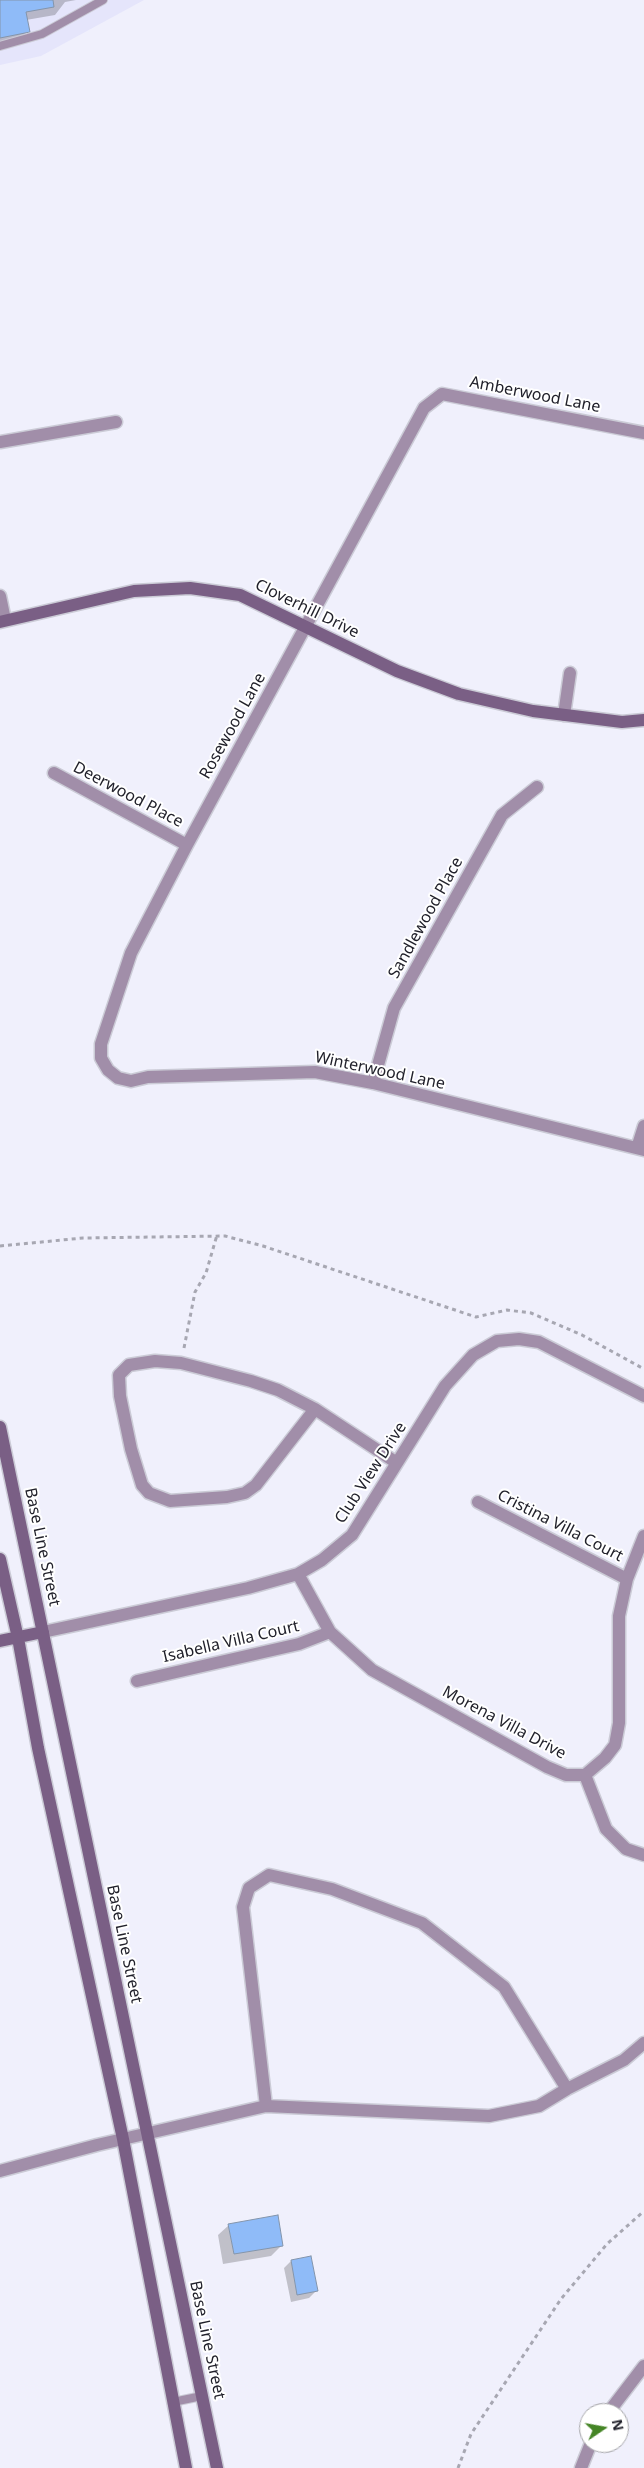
<!DOCTYPE html>
<html>
<head>
<meta charset="utf-8">
<style>
  body { margin:0 }
  #map { position:relative; width:644px; height:2468px; overflow:hidden; background:#f0f0fc; font-family:"Noto Sans",sans-serif }
  canvas { display:block }
  .north { position:absolute; left:579px; top:2403px; width:50px; height:50px; box-sizing:border-box; background:#fff; border:1px solid #a6a6aa; border-radius:50%; rotate:78deg; font-size:14px; font-weight:700; line-height:20px; text-align:center; color:#21212b }
  .north::after { content:''; display:block; margin:auto; width:18px; height:22px; background:#458526; clip-path:polygon(50% 0,100% 100%,50% 72%,0 100%) }
</style>
</head>
<body>
<div id="map">
<canvas width="644" height="2468"></canvas>
<div class="north">N</div>
</div>
<script>
const context = document.querySelector('canvas').getContext('2d');
context.lineJoin = 'round';
function paint(path, color) { context.fillStyle = color; context.fill(path, 'evenodd'); }
const toPath = rows => new Path2D(rows.map(r => 'M' + r).join(''));
function stroke(path, color, width, dash) { context.strokeStyle = color; context.lineWidth = width; context.lineCap = dash ? 'butt' : 'round'; context.setLineDash(dash || []); context.stroke(path); }
function label(font, color, halo, rows, align = 'center') {
  context.font = font + ' "Noto Sans",sans-serif'; context.lineWidth = 4; context.setLineDash([]); context.textBaseline = 'middle'; context.strokeStyle = halo; context.fillStyle = color; for (const [text, x, y, turn = 0] of rows) {
    context.save(); context.translate(x, y); context.rotate((+turn || 0) * Math.PI / 180); context.textAlign = isNaN(turn) ? turn : align; if (halo) context.strokeText(text, 0, 0); context.fillText(text, 0, 0); context.restore();
  }
}
const built = toPath([
  [0,0,144,0,41,56,0,65]
]);
const shadow = toPath([
  [0,0,76,0,65,2,55,15,26,20,28,31,18,42,0,45],
  [229,2225,282,2245,271,2256,223,2264,218,2235],
  [291,2261,316,2291,309,2298,291,2302,284,2268]
]);
const building = toPath([
  [0,0,53,0,54,7,26,12,30,32,0,38,0,0],
  [278,2215,283,2246,234,2254,228,2224,278,2215],
  [311,2256,318,2291,297,2295,291,2260,311,2256]
]);
const path = toPath([
  [0,1246,83,1238,225,1236,263,1246,476,1317,507,1310,531,1313,582,1335,644,1369],
  [184,1348,195,1292,206,1273,217,1235],
  [458,2468,471,2434,561,2299,607,2244,644,2211]
]);
const lane = toPath([
  [0,46,42,34,103,0],
  [173,2402,202,2396]
]);
const street = toPath([
  [644,433,442,394,424,408,187,845,131,953,101,1044,101,1058,108,1070,118,1078,131,1081,148,1077,315,1072,373,1083,644,1150],
  [0,442,116,422],
  [0,596,5,620],
  [564,715,570,673],
  [54,773,187,845],
  [373,1083,394,1008,502,815,537,787],
  [637,1148,644,1126],
  [315,1409,256,1485,245,1493,227,1497,170,1501,149,1493,142,1485,131,1449,120,1396,119,1375,129,1365,155,1361,181,1363,251,1381,278,1390,315,1409,397,1463],
  [478,1502,627,1579],
  [298,1574,330,1632,372,1670,547,1767,566,1775,585,1775,605,1758,615,1745,619,1723,619,1616,627,1579,644,1536],
  [43,1632,248,1588,298,1574,322,1560,352,1535,445,1386,473,1355,497,1341,519,1339,539,1342,644,1396],
  [137,1681,299,1644,330,1632],
  [585,1775,606,1829,626,1849,644,1855],
  [266,2106,243,1907,249,1888,269,1875,332,1889,422,1923,504,1987,567,2089],
  [0,2171,97,2145,266,2106,489,2116,539,2106,567,2089,624,2060,644,2043],
  [608,2413,644,2366],
  [581,2468,591,2443]
]);
const secondary = toPath([
  [0,622,134,591,190,588,240,595,397,671,459,694,533,711,622,722,644,720],
  [0,1427,217,2468],
  [0,1559,18,1638,38,1748,123,2139,186,2468],
  [0,1641,43,1632]
]);
const streetNames = [
  ["Amberwood Lane",535,395,11],
  ["Cloverhill Drive",307,609,26],
  ["Rosewood Lane",233,726,-61],
  ["Deerwood Place",128,795,28],
  ["Sandlewood Place",426,918,-61],
  ["Winterwood Lane",380,1071,12],
  ["Club View Drive",371,1473,-57],
  ["Cristina Villa Court",560,1526,27],
  ["Base Line Street",42,1547,78],
  ["Isabella Villa Court",231,1642,-13],
  ["Morena Villa Drive",504,1723,28],
  ["Base Line Street",124,1944,78],
  ["Base Line Street",207,2340,78]
];
paint(built, '#e5e5fb');
paint(shadow, '#0003');
paint(building, '#8fbbf8');
stroke(building, '#8495ab', 1);
stroke(lane, '#cbcbd6', 10);
stroke(street, '#cbcbd6', 15);
stroke(secondary, '#cbcbd6', 15);
stroke(path, '#a7a7b2', 3, [4, 4]);
stroke(lane, '#a18ea9', 8);
stroke(street, '#a18ea9', 12);
stroke(secondary, '#7a5f85', 12);
label('16px', '#21212b', '#fff', streetNames);
</script>
</body>
</html>
